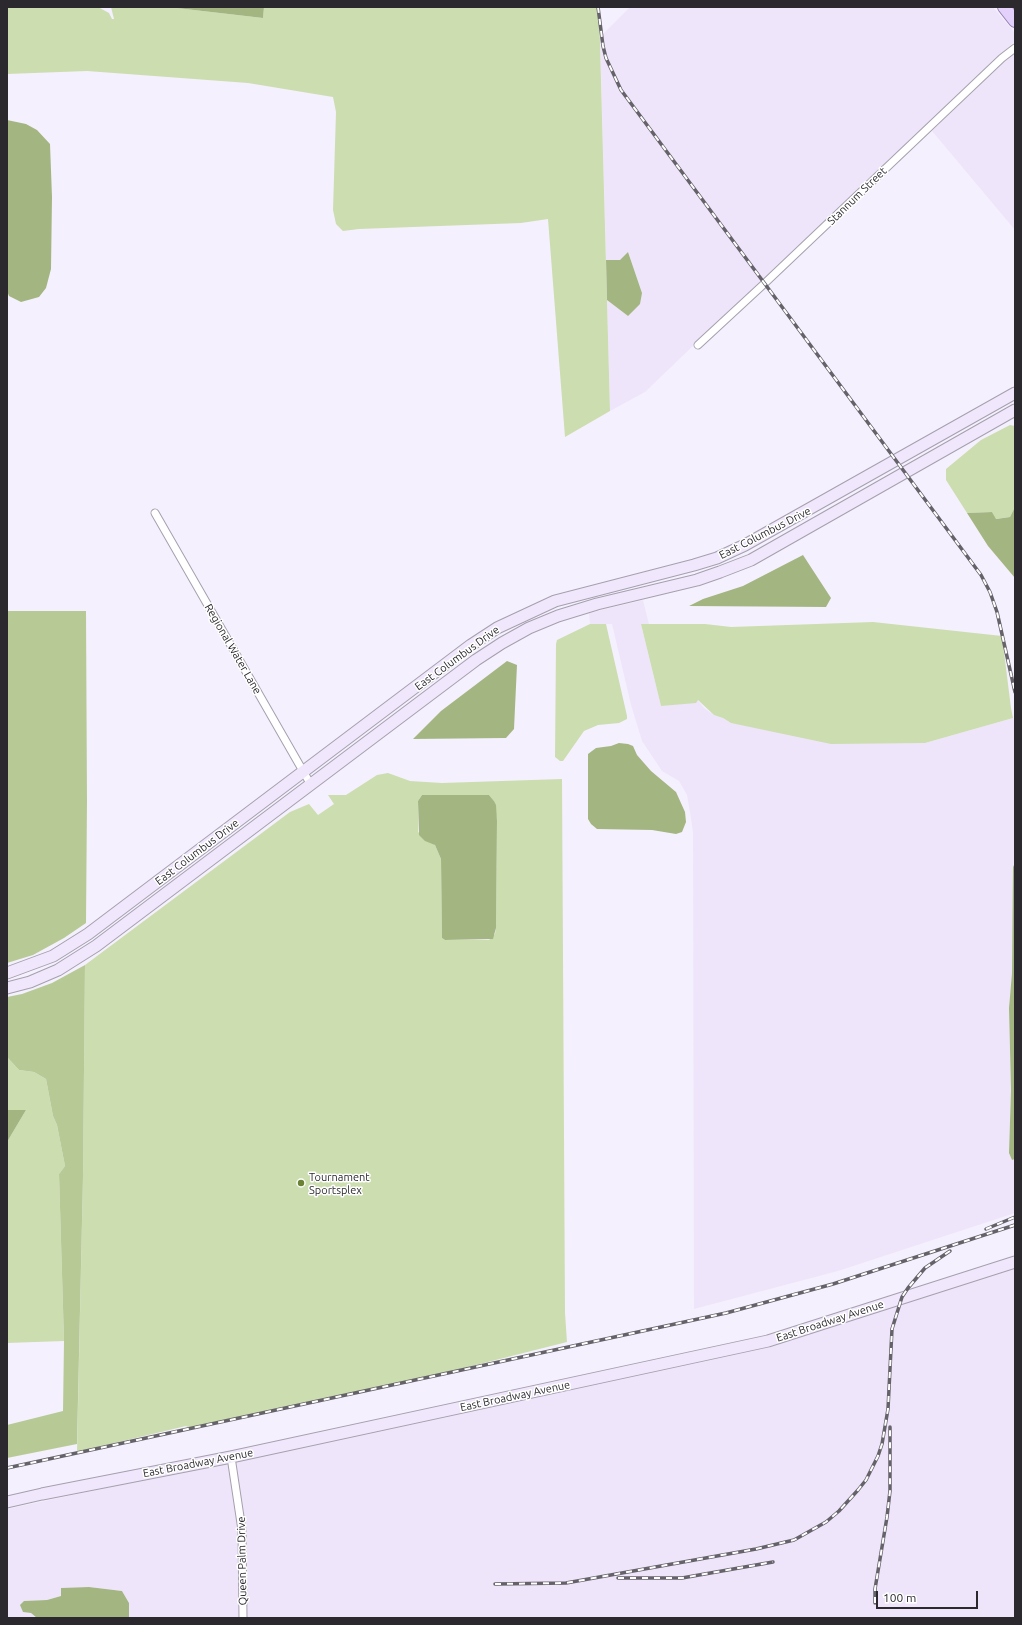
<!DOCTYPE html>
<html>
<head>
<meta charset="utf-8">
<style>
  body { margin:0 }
  #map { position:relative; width:1022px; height:1625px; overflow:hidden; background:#f5f0fd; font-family:Ubuntu,sans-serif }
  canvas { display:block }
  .frame { position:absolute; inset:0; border:8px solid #2c292e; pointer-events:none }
  .scale { position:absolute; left:876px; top:1591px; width:102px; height:18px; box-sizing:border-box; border:2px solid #2c292e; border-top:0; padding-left:5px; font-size:12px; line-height:14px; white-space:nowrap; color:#2c292e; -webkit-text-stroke:3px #fff; paint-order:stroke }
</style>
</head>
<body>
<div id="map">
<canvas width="1022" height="1625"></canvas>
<div class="frame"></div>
<div class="scale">100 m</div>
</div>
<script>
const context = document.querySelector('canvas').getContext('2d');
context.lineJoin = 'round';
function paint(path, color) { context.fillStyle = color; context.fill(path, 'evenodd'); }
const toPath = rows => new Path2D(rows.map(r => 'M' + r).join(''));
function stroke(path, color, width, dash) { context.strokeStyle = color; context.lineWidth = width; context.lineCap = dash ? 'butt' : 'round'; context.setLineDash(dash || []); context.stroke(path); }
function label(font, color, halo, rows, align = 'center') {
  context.font = font + ' Ubuntu,sans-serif'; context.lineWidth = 3; context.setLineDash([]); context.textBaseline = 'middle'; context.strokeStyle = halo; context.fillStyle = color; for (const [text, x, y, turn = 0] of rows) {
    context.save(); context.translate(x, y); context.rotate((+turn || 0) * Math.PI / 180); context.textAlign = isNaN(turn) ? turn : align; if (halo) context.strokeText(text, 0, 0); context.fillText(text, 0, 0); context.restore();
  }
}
const built = toPath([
  [630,7,993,7,1015,33,1015,41,763,280,694,344,694,345,645,392,610,411,607,300,628,316,642,293,628,252,620,260,606,260,600,37],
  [1015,51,1015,230,932,131],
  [643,600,649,624,641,624,661,706,698,700,704,708,714,715,723,718,731,723,925,743,1013,718,1015,724,1015,866,1014,865,1012,973,1009,1008,1011,1090,1009,1153,1012,1160,1015,1159,1015,1213,838,1271,694,1309,693,833,691,818,687,795,679,781,662,771,642,741,631,705,612,624,590,624,589,613],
  [1015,1266,1015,1618,246,1618,246,1530,235,1460,768,1345],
  [228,1462,239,1530,239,1618,129,1618,129,1603,122,1591,89,1587,62,1588,61,1596,47,1600,24,1601,31,1613,37,1618,7,1618,7,1509]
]);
const green = toPath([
  [7,7,98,7,109,13,112,19,114,19,111,7,168,7,263,18,264,7,599,7,610,411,565,437,548,219,521,223,359,229,343,231,336,224,333,210,336,112,333,97,248,83,87,71,7,74],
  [1010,425,1015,426,1015,507,1010,517,995,519,992,512,967,513,946,480,946,469,981,440],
  [873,622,1002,636,1011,708,1013,718,925,743,831,744,731,723,723,718,714,715,698,700,696,703,661,706,641,624,705,624,731,627],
  [590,624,606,624,627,716,627,719,619,723,598,725,584,731,563,761,560,761,555,757,556,644,557,640],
  [388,773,410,781,442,783,562,779,565,1313,567,1342,456,1370,190,1428,186,1426,77,1452,83,1177,85,965,290,812,309,804,318,815,334,804,328,795,346,795,377,775],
  [422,795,489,795,494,801,497,821,496,928,495,934,489,940,445,940,442,938,441,859,435,845,418,832,418,801],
  [7,1057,19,1070,34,1072,46,1079,53,1116,57,1125,65,1166,59,1174,64,1341,7,1343,7,1142,26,1110,7,1110]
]);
const forest = toPath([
  [7,611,86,611,87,801,86,923,64,938,33,955,7,963],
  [85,965,83,1177,77,1444,7,1458,7,1425,63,1411,64,1341,59,1174,65,1166,57,1125,53,1116,46,1079,34,1072,19,1070,7,1057,7,997,22,994,52,983]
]);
const water = toPath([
  [168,7,264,7,263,18],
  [7,120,26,124,37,130,50,144,52,197,51,269,46,288,39,297,21,302,9,296,7,291],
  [628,252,642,293,640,304,628,316,607,300,606,260,620,260],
  [1015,507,1015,578,988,546,967,513,992,512,996,519,1010,517],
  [803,555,831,598,826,607,689,606,703,599,743,586],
  [507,661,517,665,514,729,506,738,413,739,441,711],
  [619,743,628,744,633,746,637,755,651,771,676,792,685,812,686,822,682,832,676,834,652,830,597,829,591,824,588,819,588,754,596,748,611,746],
  [422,795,489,795,494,801,496,805,497,821,496,928,493,939,445,940,442,938,441,859,435,845,425,841,419,835,418,801],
  [1014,865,1015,1159,1012,1160,1009,1153,1011,1090,1009,1008,1012,973,1013,867],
  [7,1110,26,1110,7,1142],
  [89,1587,122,1591,129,1603,129,1618,37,1618,31,1613,23,1612,20,1605,24,1601,47,1600,61,1596,61,1588]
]);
const street = toPath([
  [698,345,765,283,1002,58,1015,48],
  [155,513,311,785],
  [231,1457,242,1530,243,1618]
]);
const secondary = toPath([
  [7,973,53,956,88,934,471,645,497,628,555,601,694,565,717,558,745,545,1015,393],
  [7,988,30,982,58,970,96,946,476,660,502,643,529,628,558,616,597,604,697,580,720,572,751,560,1015,410],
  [7,1502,42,1494,231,1457,768,1341,1015,1262]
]);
const primary = toPath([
  [1004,7,1015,21]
]);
const rail = toPath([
  [598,7,603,46,606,58,621,90,981,575,990,592,997,612,1015,692],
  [986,1229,1015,1217],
  [7,1468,726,1313,833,1284,1015,1225],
  [618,1578,682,1578,773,1562],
  [495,1584,566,1583,756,1549,794,1540,826,1522,839,1511,858,1490,866,1480,878,1456,882,1444,888,1409,892,1329,902,1297,908,1288,925,1268,950,1251],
  [875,1603,875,1589,887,1517,890,1491,890,1427]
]);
const markers = [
  [301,1183,4,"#6a8234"]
];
const streetNames = [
  ["Stannum Street",857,196,-44],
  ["East Columbus Drive",765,533,-27],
  ["Regional Water Lane",233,649,60],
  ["East Columbus Drive",457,658,-36],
  ["East Columbus Drive",197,852,-37],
  ["East Broadway Avenue",830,1321,-18],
  ["East Broadway Avenue",515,1396,-12],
  ["East Broadway Avenue",198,1463,-11],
  ["Queen Palm Drive",242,1561,-91]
];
const poiNames = [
  ["Tournament",309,1177],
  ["Sportsplex",309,1190]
];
paint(built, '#eee5fa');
paint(green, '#ccddb0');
paint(forest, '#b7ca95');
paint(water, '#a3b681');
stroke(street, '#a5a0ad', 9);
stroke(secondary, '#a5a0ad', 13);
stroke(primary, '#9781b1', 14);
stroke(street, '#fff', 7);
stroke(secondary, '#f1e7fd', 11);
stroke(primary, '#e3d0fb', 12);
stroke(rail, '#66626a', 3.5);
stroke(rail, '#fff', 2, [6]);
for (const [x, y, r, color] of markers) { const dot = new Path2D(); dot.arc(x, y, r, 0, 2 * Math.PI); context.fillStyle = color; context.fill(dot); stroke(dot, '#fff', 1.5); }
label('11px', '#2c292e', '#fff', streetNames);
label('11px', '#2c292e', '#fff', poiNames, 'left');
</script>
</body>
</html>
